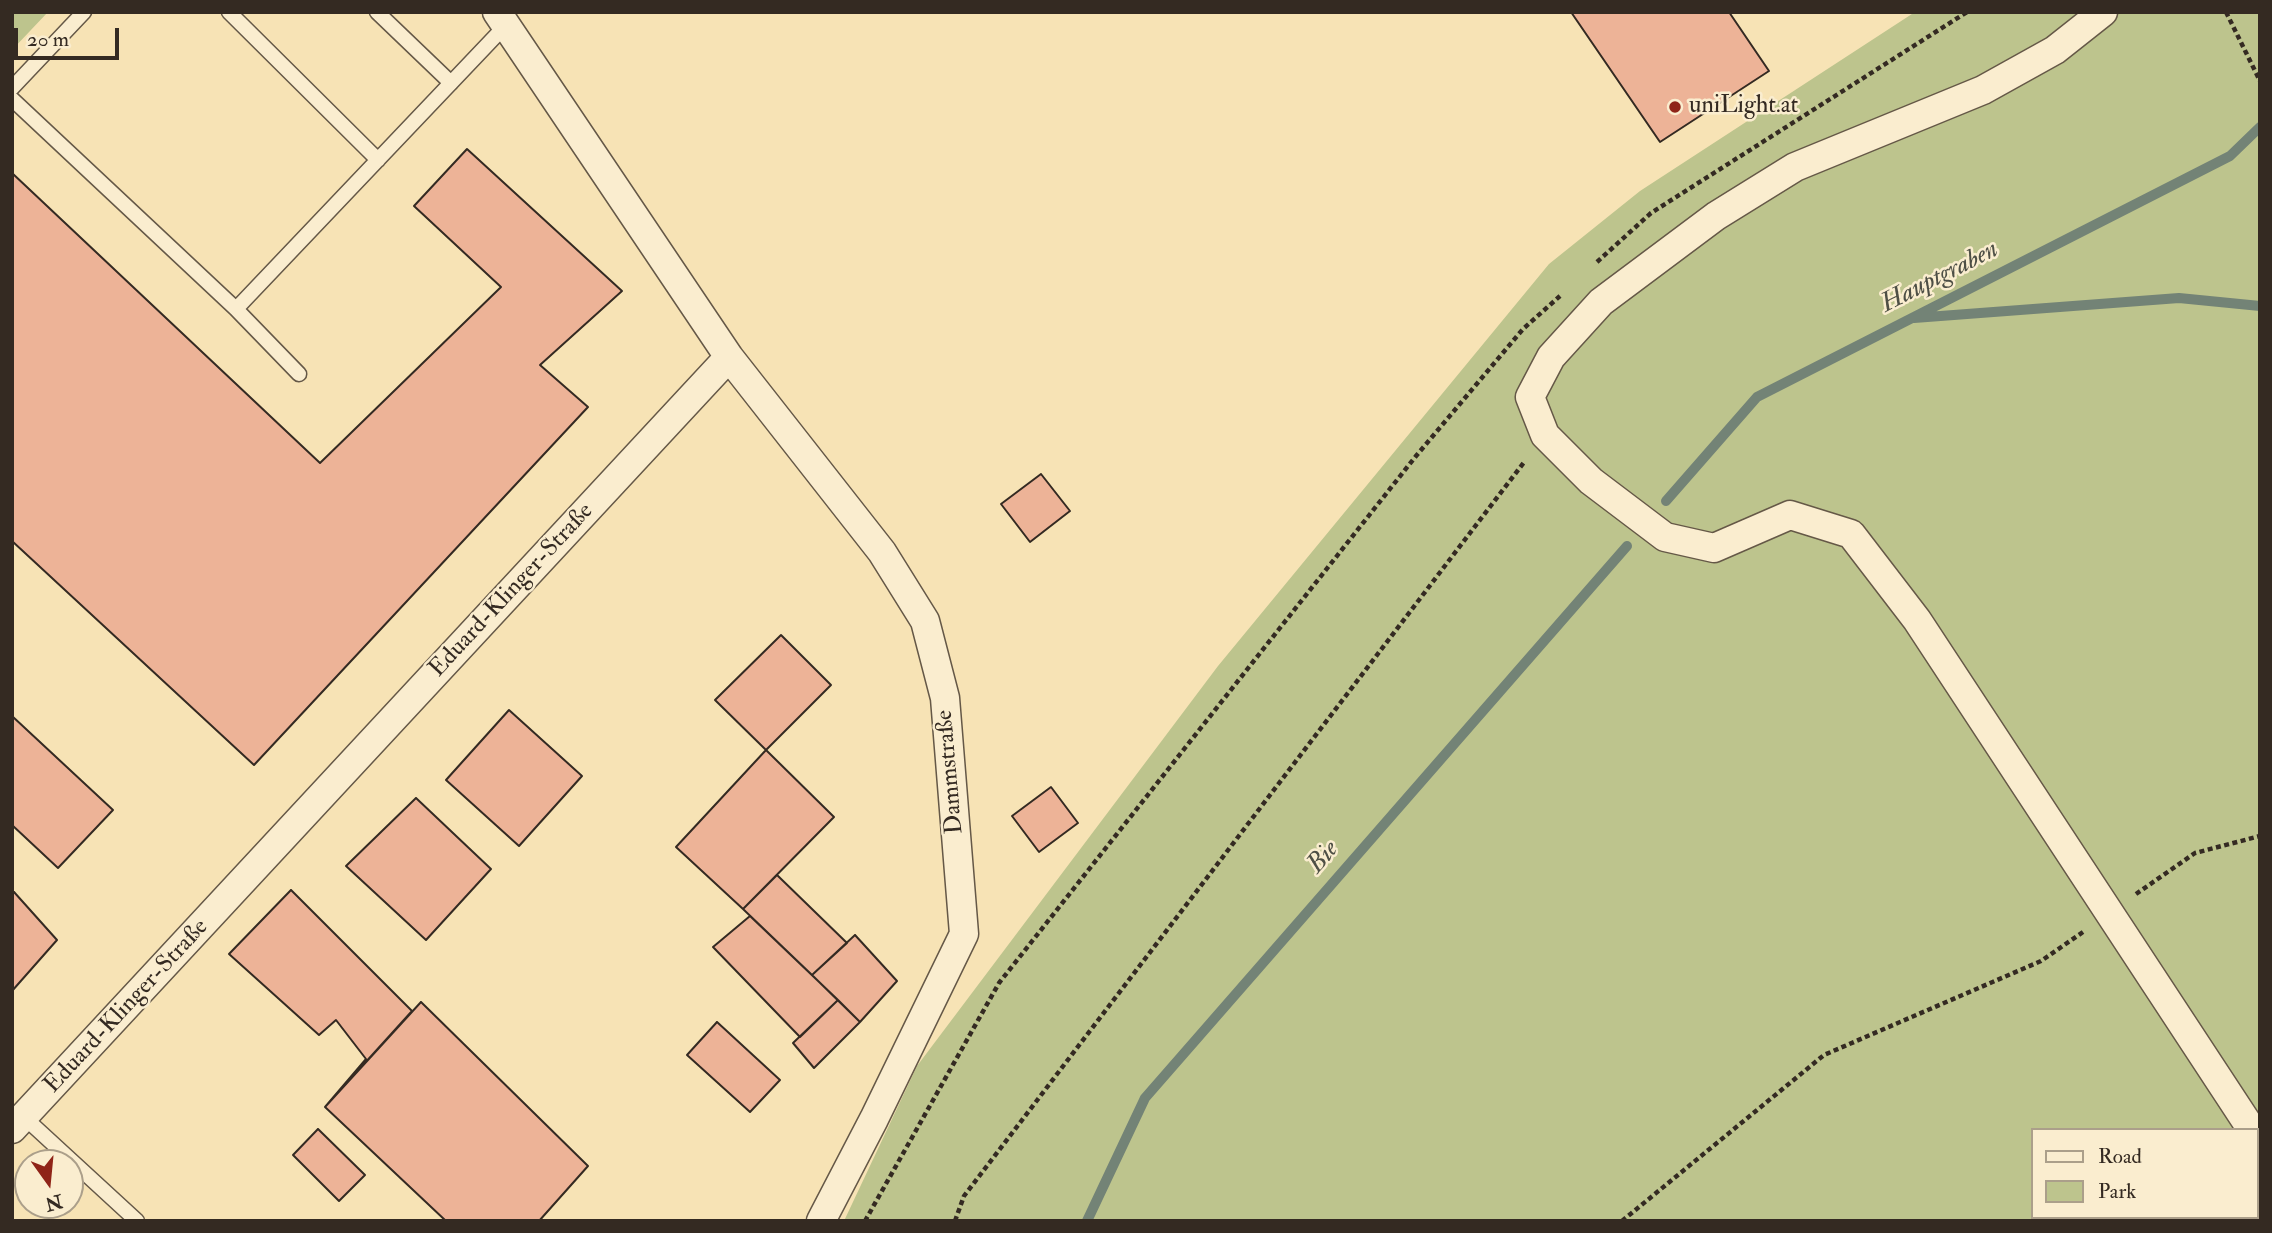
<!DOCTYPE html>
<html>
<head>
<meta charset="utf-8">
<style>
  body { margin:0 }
  #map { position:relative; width:2272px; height:1233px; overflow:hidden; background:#f7e3b5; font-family:"IM FELL Double Pica",serif }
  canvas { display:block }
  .frame { position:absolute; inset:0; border:14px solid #342a22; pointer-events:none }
  .legend { position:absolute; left:2031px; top:1128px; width:228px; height:91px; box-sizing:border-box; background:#faedcf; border:2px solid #ab9f8a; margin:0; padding:9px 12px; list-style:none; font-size:21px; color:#342a22 }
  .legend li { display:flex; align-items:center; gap:14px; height:35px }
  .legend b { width:35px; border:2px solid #ab9f8a }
  .north { position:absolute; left:14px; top:1149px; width:70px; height:70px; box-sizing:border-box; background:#faedcf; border:2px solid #ab9f8a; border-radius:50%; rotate:165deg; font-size:19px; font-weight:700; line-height:28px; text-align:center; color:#342a22 }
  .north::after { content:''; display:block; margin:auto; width:24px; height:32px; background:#8f2418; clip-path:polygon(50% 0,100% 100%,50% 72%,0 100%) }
  .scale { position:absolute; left:14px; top:28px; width:105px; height:32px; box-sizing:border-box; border:4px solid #342a22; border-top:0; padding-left:9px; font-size:21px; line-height:24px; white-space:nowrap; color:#342a22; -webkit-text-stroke:5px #faedcf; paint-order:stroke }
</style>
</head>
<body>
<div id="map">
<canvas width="2272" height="1233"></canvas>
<div class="frame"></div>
<ul class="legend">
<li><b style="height:9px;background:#faedcf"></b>Road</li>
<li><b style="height:19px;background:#bdc48d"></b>Park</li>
</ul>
<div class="north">N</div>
<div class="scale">20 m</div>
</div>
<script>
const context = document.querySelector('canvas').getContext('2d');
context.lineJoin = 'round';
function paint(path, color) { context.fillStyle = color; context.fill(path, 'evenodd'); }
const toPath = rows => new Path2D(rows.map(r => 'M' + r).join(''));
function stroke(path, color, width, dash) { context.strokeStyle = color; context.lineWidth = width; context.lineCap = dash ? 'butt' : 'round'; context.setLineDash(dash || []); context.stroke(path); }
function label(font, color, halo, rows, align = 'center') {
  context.font = font + ' "IM FELL Double Pica",serif'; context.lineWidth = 5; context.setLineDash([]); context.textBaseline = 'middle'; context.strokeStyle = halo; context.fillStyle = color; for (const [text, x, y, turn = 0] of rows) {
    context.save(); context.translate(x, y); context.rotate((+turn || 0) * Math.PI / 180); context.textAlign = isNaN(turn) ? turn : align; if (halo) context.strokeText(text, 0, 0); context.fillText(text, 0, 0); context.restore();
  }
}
const green = toPath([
  [12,12,48,12,12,50],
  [1915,12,2260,12,2260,1221,844,1221,917,1066,1218,666,1549,264,1640,191],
  [2032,1130,2256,1130,2256,1217,2032,1217]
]);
const stream = toPath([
  [1914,318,2179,298,2260,306],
  [1666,501,1757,397,2230,156,2260,127],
  [1087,1221,1145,1098,1627,546]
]);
const building = toPath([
  [1571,12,1729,12,1769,71,1660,142,1571,12],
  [467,149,622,291,540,365,588,407,254,765,12,541,12,173,320,463,501,287,414,206,467,149],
  [1041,474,1070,511,1030,542,1001,504,1041,474],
  [781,635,831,685,766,750,715,700,781,635],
  [509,710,582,776,519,846,446,780,509,710],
  [12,716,113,810,58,868,12,825,12,716],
  [766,750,834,817,743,909,676,847,766,750],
  [1051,787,1078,823,1039,852,1012,816,1051,787],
  [416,798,491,869,426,940,346,866,416,798],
  [777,875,847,943,812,975,743,909,777,875],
  [291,890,412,1011,325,1107,366,1059,336,1020,319,1035,229,954,291,890],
  [14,892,57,940,12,991,12,894,14,892],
  [750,916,838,1000,800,1037,713,947,750,916],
  [855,935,897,981,860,1022,812,975,855,935],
  [838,1000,860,1022,814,1068,793,1043,838,1000],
  [421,1002,588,1166,539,1221,446,1221,325,1107,421,1002],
  [717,1022,780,1080,750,1112,687,1055,717,1022],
  [318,1129,365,1175,339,1201,293,1155,318,1129]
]);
const path = toPath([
  [2226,12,2260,81],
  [1597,262,1651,213,1967,12],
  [2136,894,2195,853,2260,836],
  [865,1221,999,983,1416,456,1523,329,1560,296],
  [955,1221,964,1196,1525,461],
  [1622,1221,1824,1055,2041,961,2083,932]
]);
const service = toPath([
  [229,12,378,160],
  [377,12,451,83],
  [12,88,84,12],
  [12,99,236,309,507,24],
  [236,309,299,374],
  [25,1118,137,1221]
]);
const minor = toPath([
  [2103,12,2055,50,1983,90,1795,167,1716,216,1601,302,1551,357,1530,397,1545,435,1591,481,1665,537,1714,548,1790,515,1851,534,1917,620,2252,1130],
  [729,357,882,552,925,621,945,698,964,934,874,1119,821,1221],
  [12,1129,729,357,497,12]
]);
const markers = [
  [1675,107,7,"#8f2418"]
];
const poiNames = [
  ["uniLight.at",1689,107]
];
const streetNames = [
  ["Eduard-Klinger-Straße",512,591,-47],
  ["Dammstraße",951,772,-95],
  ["Eduard-Klinger-Straße",127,1007,-47]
];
const waterNames = [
  ["Hauptgraben",1940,278,-27],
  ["Bie",1324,858,-49]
];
paint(green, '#bdc48d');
stroke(stream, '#738376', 10);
paint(building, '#edb397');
stroke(building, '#342a22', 2);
stroke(service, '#655847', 17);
stroke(minor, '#655847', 31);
stroke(path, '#342a22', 4.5, [5, 3.5]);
stroke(service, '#faedcf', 14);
stroke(minor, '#faedcf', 28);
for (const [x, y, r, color] of markers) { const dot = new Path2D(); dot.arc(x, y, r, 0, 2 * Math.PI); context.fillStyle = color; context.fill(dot); stroke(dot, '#faedcf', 2.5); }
label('24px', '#342a22', '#faedcf', poiNames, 'left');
label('24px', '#342a22', '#faedcf', streetNames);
label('italic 26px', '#4e4f45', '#faedcf', waterNames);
</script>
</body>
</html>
